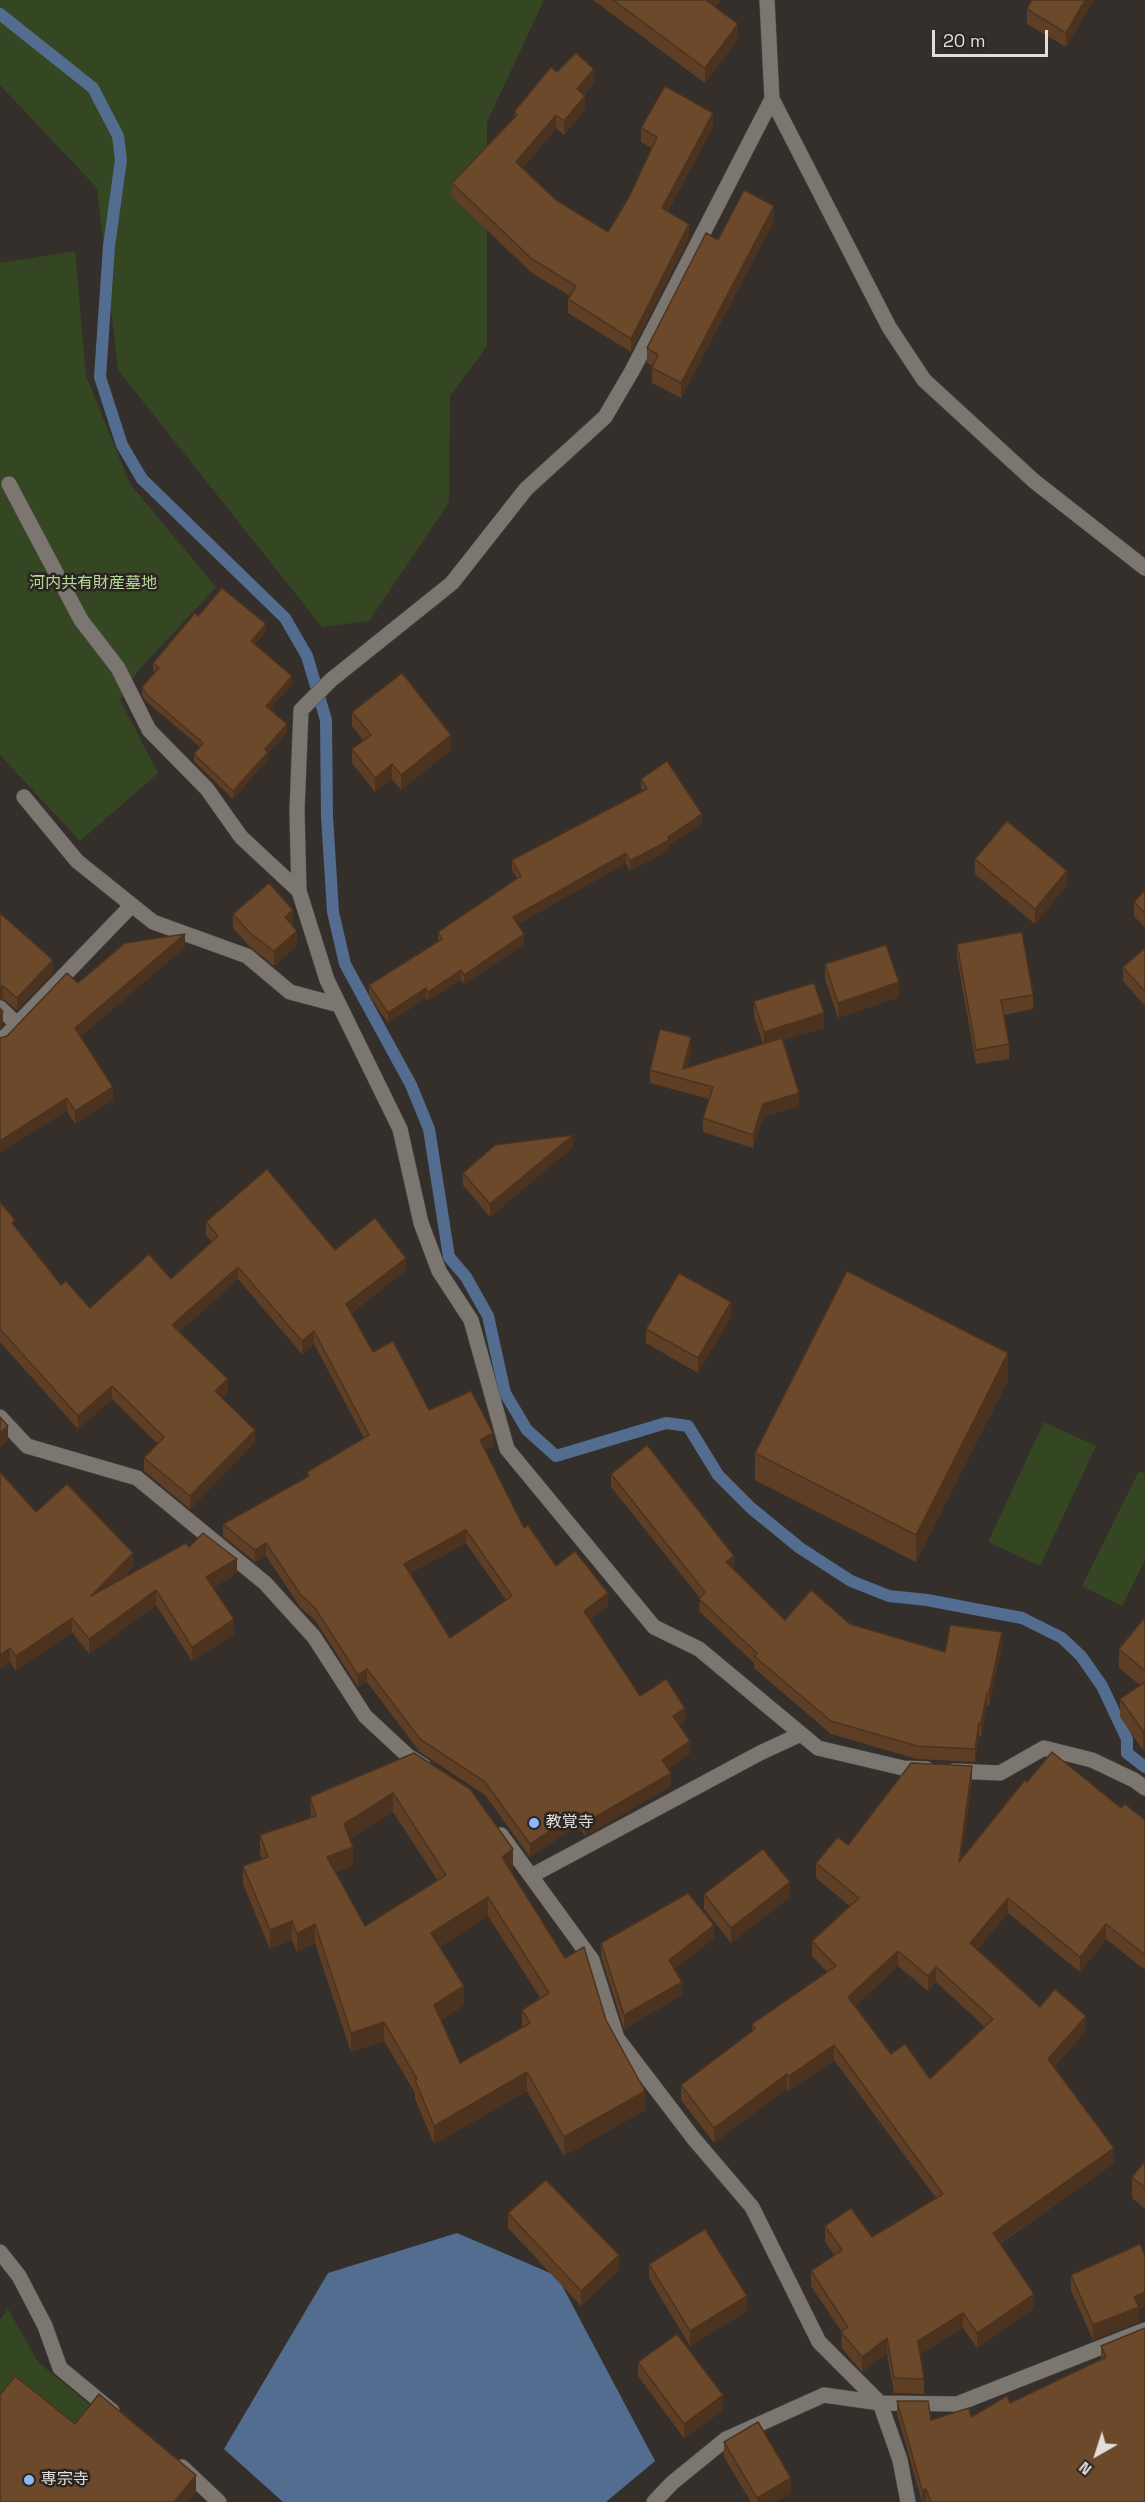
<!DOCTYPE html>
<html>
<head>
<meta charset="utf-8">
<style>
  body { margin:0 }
  #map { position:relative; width:1145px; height:2502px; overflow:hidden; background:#352f2b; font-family:"Space Grotesk",sans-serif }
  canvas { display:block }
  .north { position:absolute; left:1067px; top:2424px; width:60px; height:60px; -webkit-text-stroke:4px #2b2521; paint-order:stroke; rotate:219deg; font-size:16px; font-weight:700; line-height:24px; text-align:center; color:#e2dedc }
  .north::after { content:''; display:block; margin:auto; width:21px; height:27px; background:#e2dedc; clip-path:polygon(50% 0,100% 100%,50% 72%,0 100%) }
  .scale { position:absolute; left:932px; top:30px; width:116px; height:27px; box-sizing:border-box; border:3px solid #e2dedc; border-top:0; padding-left:8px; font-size:18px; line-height:21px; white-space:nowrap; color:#e2dedc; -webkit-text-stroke:4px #2b2521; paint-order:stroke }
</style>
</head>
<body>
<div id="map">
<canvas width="1145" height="2502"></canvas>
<div class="north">N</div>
<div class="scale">20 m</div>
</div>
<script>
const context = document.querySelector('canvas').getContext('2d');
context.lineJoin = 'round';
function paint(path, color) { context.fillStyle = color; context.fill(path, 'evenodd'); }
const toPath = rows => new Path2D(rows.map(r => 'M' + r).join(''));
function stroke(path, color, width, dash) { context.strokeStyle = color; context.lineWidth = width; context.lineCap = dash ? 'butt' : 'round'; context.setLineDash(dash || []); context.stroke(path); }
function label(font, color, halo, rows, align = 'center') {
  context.font = font + ' "Space Grotesk","Noto Sans JP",sans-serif'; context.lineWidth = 5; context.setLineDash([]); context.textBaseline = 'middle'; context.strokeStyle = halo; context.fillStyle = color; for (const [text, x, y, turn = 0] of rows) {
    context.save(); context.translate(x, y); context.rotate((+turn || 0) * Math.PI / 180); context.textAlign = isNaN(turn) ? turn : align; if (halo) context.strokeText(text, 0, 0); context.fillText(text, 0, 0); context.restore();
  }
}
const green = toPath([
  [0,0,544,0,487,122,487,346,450,396,449,502,369,621,322,627,118,370,97,188,0,85],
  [75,251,86,376,130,484,216,587,137,672,120,700,158,773,80,841,0,755,0,263],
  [1044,1422,1096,1446,1040,1566,988,1542],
  [1139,1471,1145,1474,1145,1560,1122,1606,1082,1586],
  [8,2309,38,2362,90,2405,70,2430,0,2404,0,2320]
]);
const water = toPath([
  [457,2233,557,2276,655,2461,606,2502,283,2502,224,2449,328,2273]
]);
const stream = toPath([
  [0,14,93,88,118,136,121,160,109,246,100,377,122,445,142,479,285,618,307,656,326,720,327,816,333,912,345,964,411,1085,429,1129,449,1257,466,1277,488,1316,505,1393,527,1430,556,1456,666,1423,688,1426,718,1475,751,1508,800,1548,851,1581,889,1596,927,1600,1022,1618,1062,1638,1081,1656,1102,1686,1127,1739,1127,1753,1145,1767]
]);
const minor = toPath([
  [767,0,772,99,889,327,924,380,1034,481,1145,568],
  [9,484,81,620,118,668,149,730,207,789,241,837,299,891,327,980,400,1129,421,1223,439,1271,471,1320,507,1449,654,1627,699,1649,818,1748,903,1768,927,1769],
  [24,797,77,861,153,922,247,956,290,992,339,1005],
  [299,891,297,811,301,710,331,680,452,583,526,489,605,417,632,371,772,99],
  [0,1008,17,1024],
  [0,1042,132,905],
  [0,1417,27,1446,137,1478,265,1583,314,1637,365,1716,408,1756,424,1766],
  [954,1771,1000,1773,1044,1748,1092,1760,1134,1780,1145,1788],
  [501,1835,592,1960,617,2038,694,2139,752,2207,819,2342,880,2403,900,2460,908,2502],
  [531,1876,760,1753,801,1734],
  [0,2252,19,2276,45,2326,60,2368,112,2411],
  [880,2403,957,2404,1145,2330],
  [182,2467,219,2502]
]);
const tertiary = toPath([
  [654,2502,672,2483,726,2439,824,2395,880,2403]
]);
const wall = toPath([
  [593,0,721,0,715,7,738,39,705,83],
  [1094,0,1066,47,1027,24,1027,9],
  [557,72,594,82,584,95,585,109,564,135,556,128,523,168,556,200,608,232,629,197,652,148,641,142,641,128,713,127,668,211,689,238,631,352,568,313,568,299,570,296,532,273,452,197,452,183,514,118,514,112],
  [774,221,681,398,652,383,652,368,653,366,647,363,647,348,718,240],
  [198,616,266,631,255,644,292,684,270,709,287,732,268,753,268,759,233,799,194,761,194,754,200,747,146,701,142,695,142,687,155,672,153,671,153,663],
  [352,712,451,750,401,790,392,779,375,792,352,763,352,749,363,740,352,726],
  [641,779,702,824,669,845,669,850,630,871,626,863,518,924,524,944,464,984,461,980,428,1001,426,998,388,1023,369,995,369,985,438,941,438,932,517,878,512,870,512,860,643,792,641,788],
  [975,859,1067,885,1035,924,975,874],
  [1145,890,1145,927,1134,916,1134,902],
  [0,913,53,973,17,1010,3,999,0,1000],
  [233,914,293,925,297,945,274,966,249,946,233,928],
  [957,944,1033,995,1033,1009,1004,1015,1009,1044,1009,1059,976,1064,957,958],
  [185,947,81,1036,113,1100,75,1124,67,1111,7,1036,78,983],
  [1145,948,1145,1006,1123,981,1123,967],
  [825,964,899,997,838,1018,825,979],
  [754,1001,824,1028,782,1040,799,1106,763,1117,753,1148,703,1132,703,1118,709,1099,650,1083,650,1070,691,1050,687,1068,763,1044,754,1016],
  [573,1147,490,1217,463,1185,463,1173],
  [0,1202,15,1228,61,1285,90,1308,171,1279,212,1242,206,1235,206,1222,335,1250,406,1270,351,1313,373,1352,429,1410,493,1446,485,1450,524,1528,556,1566,608,1606,590,1619,640,1696,685,1721,679,1725,690,1753,668,1769,671,1786,585,1836,578,1825,530,1857,485,1795,420,1752,367,1682,358,1687,315,1620,301,1608,266,1556,255,1562,223,1536,223,1524,307,1477,307,1472,364,1438,314,1344,302,1354,238,1279,179,1332,228,1391,222,1397,255,1442,190,1509,144,1471,144,1458,158,1444,112,1399,78,1429,0,1342],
  [466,1543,506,1600,450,1638,410,1573],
  [731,1317,698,1373,646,1343,646,1329],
  [1008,1380,916,1562,755,1480,755,1453],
  [611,1474,734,1568,733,1569,785,1620,850,1624,945,1652,1002,1645,989,1706,987,1705,981,1736,979,1736,975,1762,917,1759,831,1734,754,1668,754,1663,699,1611,700,1598,611,1487],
  [36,1512,133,1567,121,1580,189,1547,237,1573,213,1588,234,1634,192,1661,156,1605,89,1654,72,1632,16,1671,10,1662,0,1669],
  [1145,1617,1145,1748,1143,1750,1120,1717,1120,1699,1140,1685,1119,1668,1119,1649],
  [414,1753,513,1868,510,1870,565,1958,606,2020,645,2110,564,2156,527,2091,434,2144,415,2099,415,2093,384,2041,351,2052,315,1943,297,1952,292,1940,270,1949,243,1884,243,1866,262,1859,260,1854,260,1835,311,1818,310,1797],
  [393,1812,438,1881,365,1926,336,1872,353,1866,350,1839],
  [488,1916,541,1999,522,2010,522,2028,460,2063,441,2020,464,2005,439,1947],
  [972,1781,961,1859,1027,1782,1121,1808,1145,1820,1145,1970,1106,1939,1080,1972,1008,1913,977,1950,1040,2007,1086,2031,1054,2067,1114,2163,1000,2244,1034,2309,977,2348,963,2328,920,2354,924,2379,924,2394,894,2393,887,2353,862,2372,841,2347,842,2332,811,2286,811,2271,834,2255,825,2241,825,2226,872,2237,936,2198,834,2060,789,2091,787,2089,714,2143,681,2100,681,2085,752,2031,752,2024,827,1972,812,1956,812,1941,850,1906,816,1878,816,1863,848,1845],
  [898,1966,928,1991,936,1982,985,2027,930,2079,891,2054,855,2006],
  [704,1894,790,1897,731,1943,704,1909],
  [714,1938,674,1969,682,1995,624,2029,601,1956,601,1943],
  [1145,2161,1145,2209,1132,2198,1132,2177],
  [508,2213,619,2270,581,2306,508,2228],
  [1145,2256,1145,2306,1139,2309,1139,2322,1093,2340,1071,2290,1071,2275],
  [649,2264,747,2311,690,2346,649,2278],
  [1145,2328,1145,2502,922,2502,897,2413,897,2401,931,2420,971,2417,1010,2403,1101,2359,1101,2346],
  [638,2362,723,2410,684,2438,638,2376],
  [724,2442,791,2493,775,2502,751,2502,724,2457]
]);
const shadedWall = toPath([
  [708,0,721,0,707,16,707,1],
  [1085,0,1094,0,1066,47,1066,33],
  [738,24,738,39,705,83,705,68],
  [594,69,594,82,577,103,577,89],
  [585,96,585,109,564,135,564,121],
  [713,113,713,127,662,222,662,208],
  [556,115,556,128,516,176,516,162],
  [774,206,774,221,681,398,681,383],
  [689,224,689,238,631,352,631,339],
  [266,624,266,631,251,649,251,641],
  [292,676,292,684,266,714,266,706],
  [287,724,287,732,268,753,268,759,233,799,233,791,265,749],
  [451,735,451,750,401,790,401,775],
  [392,764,392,779,375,792,375,778],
  [702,814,702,824,669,845,669,850,630,871,630,861],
  [626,853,626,863,513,927,513,917],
  [1067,871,1067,885,1035,924,1035,909],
  [293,910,293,925,285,932,285,917],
  [297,931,297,945,274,966,274,951],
  [185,934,185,947,75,1041,75,1028],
  [524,934,524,944,464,984,464,975],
  [53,960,53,973,17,1010,17,998],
  [461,970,461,980,428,1001,428,992],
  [899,982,899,997,838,1018,838,1003],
  [3,986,3,999,0,1000,0,987],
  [426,988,426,998,388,1023,388,1013],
  [3,1012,3,1025,0,1029,0,1016],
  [824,1013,824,1028,764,1046,764,1032],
  [691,1037,691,1050,684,1079,683,1069],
  [113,1087,113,1100,75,1124,75,1111],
  [799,1093,799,1106,763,1117,753,1148,753,1135,763,1104],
  [67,1098,67,1111,0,1153,0,1141],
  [573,1135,573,1147,490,1217,490,1204],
  [406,1258,406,1270,346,1316,346,1304],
  [238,1267,238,1279,172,1338,172,1325],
  [731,1302,731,1317,698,1373,698,1358],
  [314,1331,314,1344,302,1354,302,1341],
  [1008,1353,1008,1380,916,1562,916,1535],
  [228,1379,228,1391,215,1404,215,1391],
  [112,1386,112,1399,78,1429,78,1416],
  [8,1426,8,1440,0,1448,0,1433],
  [255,1430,255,1442,190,1509,190,1496],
  [493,1433,493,1446,480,1453,480,1440],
  [466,1530,466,1543,404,1576,404,1564],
  [266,1543,266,1556,255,1562,255,1550],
  [133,1553,133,1567,91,1611,91,1596],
  [734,1556,734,1568,726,1575,726,1562],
  [237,1559,237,1573,206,1592,206,1577],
  [156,1590,156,1605,89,1654,89,1639],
  [608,1593,608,1606,584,1624,584,1611],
  [72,1618,72,1632,16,1671,16,1656],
  [234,1619,234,1634,192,1661,192,1647],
  [1002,1632,1002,1645,989,1706,989,1693],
  [10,1648,10,1662,0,1669,0,1655],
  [367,1669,367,1682,358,1687,358,1675],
  [987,1693,987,1705,981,1736,981,1723],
  [685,1708,685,1721,673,1729,673,1716],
  [979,1723,979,1736,975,1762,975,1749],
  [1145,1730,1145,1748,1143,1750,1143,1731],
  [690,1741,690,1753,662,1773,662,1760],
  [972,1766,972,1781,959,1877,959,1862],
  [671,1773,671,1786,585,1836,585,1823],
  [393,1793,393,1812,344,1843,344,1824],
  [578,1812,578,1825,530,1857,530,1844],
  [353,1847,353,1866,327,1875,327,1857],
  [513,1849,513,1868,502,1875,502,1857],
  [790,1882,790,1897,731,1943,731,1928],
  [488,1897,488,1916,431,1952,431,1933],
  [1008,1898,1008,1913,970,1958,970,1943],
  [292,1921,292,1940,270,1949,270,1930],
  [315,1924,315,1943,297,1952,297,1934],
  [1106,1924,1106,1939,1080,1972,1080,1957],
  [714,1925,714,1938,669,1973,669,1960],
  [898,1951,898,1966,848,2012,848,1997],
  [936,1967,936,1982,928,1991,928,1976],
  [682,1982,682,1995,624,2029,624,2015],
  [464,1986,464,2005,434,2024,434,2005],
  [1086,2016,1086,2031,1048,2074,1048,2059],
  [384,2022,384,2041,351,2052,351,2033],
  [834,2045,834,2060,789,2091,789,2076],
  [527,2072,527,2091,434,2144,434,2126],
  [787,2074,787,2089,714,2143,714,2128],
  [645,2091,645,2110,564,2156,564,2137],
  [1114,2148,1114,2163,993,2248,993,2233],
  [619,2255,619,2270,581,2306,581,2291],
  [1145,2292,1145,2306,1139,2309,1139,2322,1093,2340,1093,2325,1134,2297],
  [1034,2294,1034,2309,977,2348,977,2333],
  [747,2296,747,2311,690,2346,690,2331],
  [963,2313,963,2328,918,2355,918,2341],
  [887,2338,887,2353,862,2372,862,2357],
  [723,2395,723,2410,684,2438,684,2424],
  [196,2475,196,2493,189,2502,174,2502],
  [791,2478,791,2493,775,2502,757,2502,757,2498],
  [926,2489,926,2501,922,2502,922,2490]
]);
const building = toPath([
  [613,0,708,0,707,1,738,24,705,68,613,0],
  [1032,0,1085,0,1066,33,1027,9,1032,0],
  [576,53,594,69,577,89,585,96,564,121,556,115,516,162,556,200,608,232,629,197,657,137,641,128,665,86,713,113,662,208,689,224,631,339,568,299,576,286,532,259,452,183,517,115,514,112,551,67,557,72,576,53],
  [744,190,774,206,681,383,652,368,658,355,647,348,706,233,718,240,744,190],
  [222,588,266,624,251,641,292,676,266,706,287,724,265,749,268,752,233,791,194,754,203,743,146,694,142,687,159,668,153,663,195,613,198,616,222,588],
  [402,673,451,735,401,775,392,764,375,778,352,749,371,735,352,712,402,673],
  [667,761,702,814,668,837,669,840,630,861,626,853,513,917,524,934,464,975,461,970,428,992,426,988,388,1013,369,985,442,939,438,932,521,876,512,860,647,789,641,779,667,761],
  [1007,821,1067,871,1035,909,975,859,1007,821],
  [269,883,293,910,285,917,297,931,274,951,249,932,233,914,269,883],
  [1145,890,1145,913,1134,902,1145,890],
  [0,913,53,960,17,998,3,986,0,987,0,913],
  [1022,932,1033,995,1001,1000,1009,1044,976,1050,957,944,1022,932],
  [185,934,75,1028,113,1087,75,1111,67,1098,0,1141,0,1038,7,1036,67,973,78,983,125,943,185,934],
  [886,945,899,982,838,1003,825,964,886,945],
  [1145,948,1145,992,1123,967,1145,948],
  [814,983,824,1013,764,1032,754,1001,814,983],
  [0,1008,3,1012,0,1016,0,1008],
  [660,1029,691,1037,683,1069,782,1038,799,1093,763,1104,753,1135,703,1118,713,1087,650,1070,660,1029],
  [573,1135,490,1204,463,1173,495,1145,573,1135],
  [267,1169,335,1250,375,1218,406,1258,346,1304,373,1352,393,1341,429,1410,471,1391,493,1433,480,1440,524,1528,528,1525,556,1566,575,1551,608,1593,584,1611,640,1696,666,1679,685,1708,673,1716,690,1741,662,1760,671,1773,585,1823,578,1812,530,1844,485,1782,420,1739,367,1669,358,1675,315,1608,301,1595,266,1543,255,1550,223,1524,309,1476,307,1472,369,1435,314,1331,302,1341,238,1267,172,1325,228,1379,215,1391,255,1430,190,1496,144,1458,164,1437,112,1386,78,1416,0,1329,0,1202,15,1220,12,1223,61,1285,66,1281,90,1308,149,1254,171,1279,218,1236,206,1222,267,1169],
  [466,1530,512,1596,450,1638,404,1564,466,1530],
  [847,1271,1008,1353,916,1535,755,1453,847,1271],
  [679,1273,731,1302,698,1358,646,1329,679,1273],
  [0,1417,8,1426,0,1433,0,1417],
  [647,1445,734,1556,726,1562,785,1620,811,1590,850,1624,945,1652,950,1625,1002,1632,989,1693,987,1693,981,1723,979,1723,975,1749,917,1746,831,1721,754,1656,757,1653,699,1599,705,1592,611,1474,647,1445],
  [0,1472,36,1512,67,1484,133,1553,91,1596,186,1543,189,1547,203,1533,237,1559,206,1577,234,1619,192,1647,156,1590,89,1639,72,1618,16,1656,10,1648,0,1655,0,1472],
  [1145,1617,1145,1671,1119,1649,1145,1617],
  [1145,1682,1145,1730,1143,1731,1120,1699,1145,1682],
  [1052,1752,1121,1808,1125,1804,1145,1820,1145,1955,1106,1924,1080,1957,1008,1898,970,1943,1040,2007,1055,1989,1086,2016,1048,2059,1114,2148,993,2233,1034,2294,977,2333,963,2313,918,2341,924,2379,894,2378,887,2338,862,2357,841,2332,848,2327,811,2271,842,2250,825,2226,851,2208,872,2237,943,2194,834,2045,789,2076,787,2074,714,2128,681,2085,755,2029,752,2024,836,1966,812,1941,859,1898,816,1863,838,1837,848,1845,911,1763,972,1766,959,1862,1025,1780,1027,1782,1052,1752],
  [898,1951,928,1976,936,1967,993,2019,930,2079,905,2044,891,2054,848,1997,898,1951],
  [414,1753,470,1789,513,1849,502,1857,565,1958,584,1947,606,2020,645,2091,564,2137,527,2072,434,2126,415,2080,417,2079,384,2022,351,2033,315,1924,297,1934,292,1921,270,1930,243,1866,268,1857,260,1835,316,1816,310,1797,414,1753],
  [393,1793,446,1875,365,1926,327,1857,353,1847,344,1824,393,1793],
  [488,1897,549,1993,522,2010,530,2023,460,2063,434,2005,464,1986,431,1933,488,1897],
  [763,1849,790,1882,731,1928,704,1894,763,1849],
  [688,1893,714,1925,669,1960,682,1982,624,2015,601,1943,688,1893],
  [1145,2161,1145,2188,1132,2177,1145,2161],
  [546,2180,619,2255,581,2291,508,2213,546,2180],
  [705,2229,747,2296,690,2331,649,2264,705,2229],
  [1140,2244,1145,2256,1145,2292,1134,2297,1139,2307,1093,2325,1071,2275,1140,2244],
  [1145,2328,1145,2502,931,2502,926,2489,922,2490,897,2401,928,2401,931,2420,969,2408,971,2417,1007,2396,1010,2403,1106,2357,1101,2346,1145,2328],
  [677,2334,723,2395,684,2424,638,2362,677,2334],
  [15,2376,75,2424,99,2394,196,2475,174,2502,0,2502,0,2395,15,2376],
  [758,2422,791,2478,757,2498,724,2442,758,2422]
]);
const markers = [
  [534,1823,6,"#8abafc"],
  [29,2480,6,"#8abafc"]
];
const parkNames = [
  ["河内共有財産墓地",93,584]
];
const poiNames = [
  ["教覚寺",546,1823],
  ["専宗寺",41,2480]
];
paint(green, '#354722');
paint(water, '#536d91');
stroke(stream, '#536d91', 12);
stroke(minor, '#4f4b47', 16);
stroke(tertiary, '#4f4b47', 16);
stroke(minor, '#7c7671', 15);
stroke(tertiary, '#7c7671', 15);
paint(wall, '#5e3f26');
paint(shadedWall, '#4c331f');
paint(building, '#6d492c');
stroke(building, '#4c331f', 1.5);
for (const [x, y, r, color] of markers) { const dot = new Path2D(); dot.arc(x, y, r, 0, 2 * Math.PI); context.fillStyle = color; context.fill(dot); stroke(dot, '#2b2521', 2); }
label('16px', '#b6d897', '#2b2521', parkNames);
label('16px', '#e2dedc', '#2b2521', poiNames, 'left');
</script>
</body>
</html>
